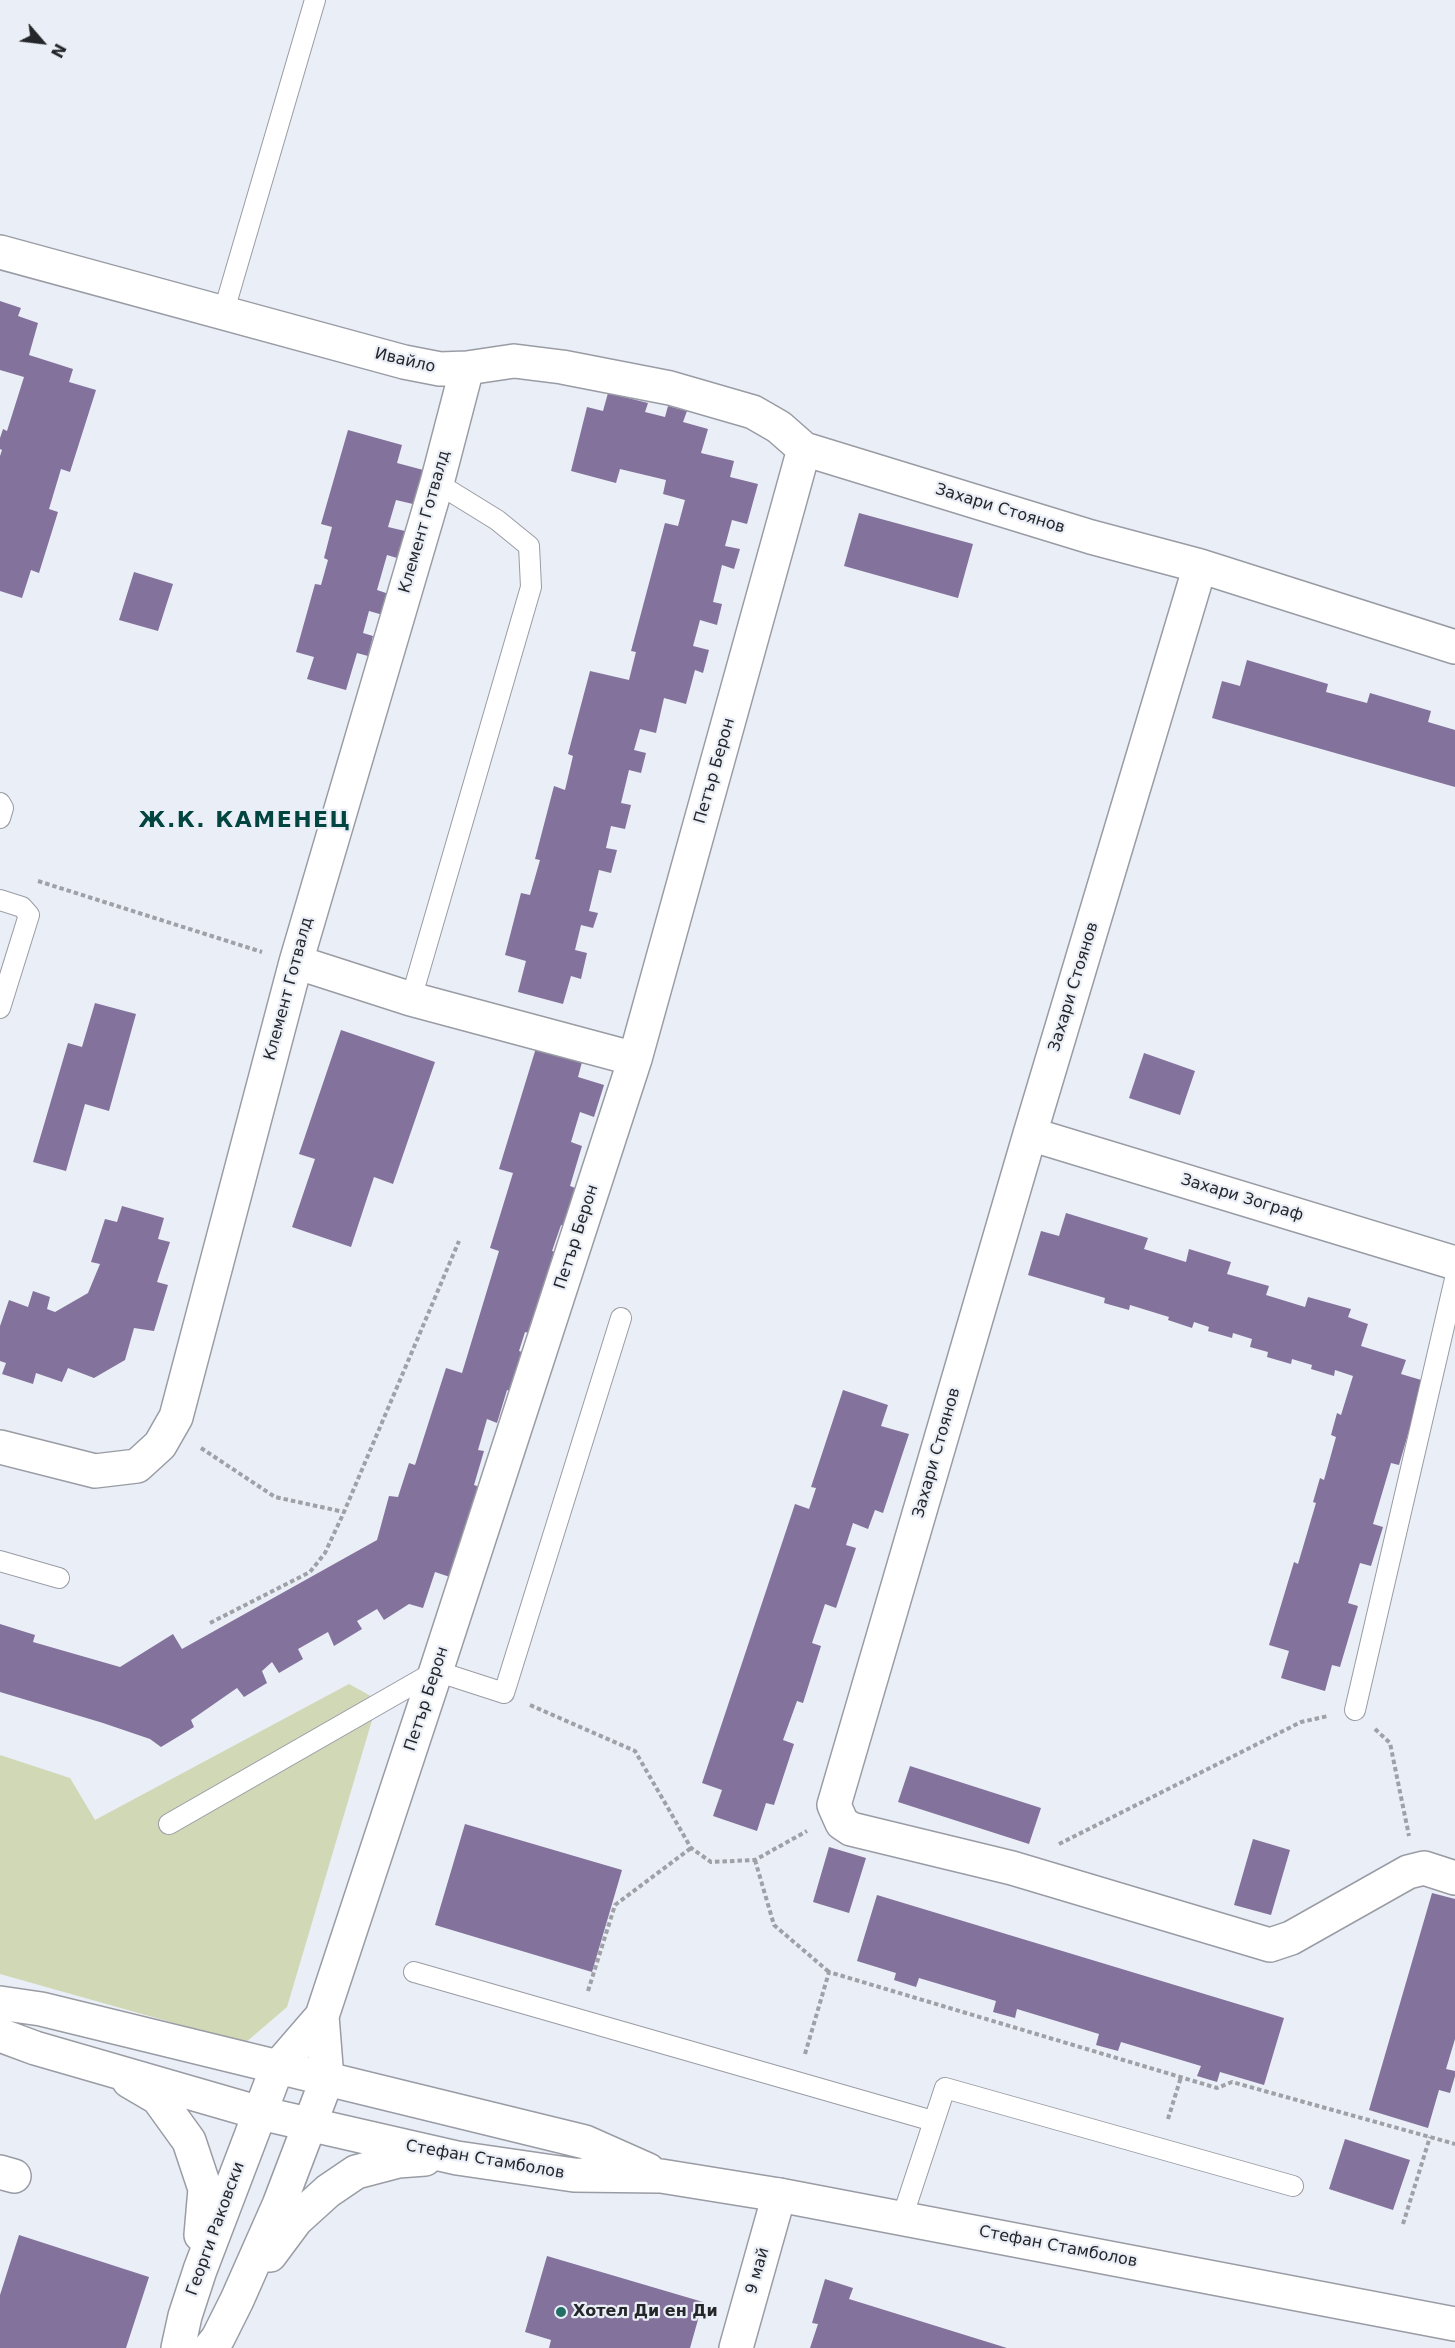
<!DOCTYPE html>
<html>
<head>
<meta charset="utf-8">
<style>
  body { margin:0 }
  #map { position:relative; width:1455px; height:2348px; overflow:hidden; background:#eaeef6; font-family:"DejaVu Sans",sans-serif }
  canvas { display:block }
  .north { position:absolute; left:12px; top:12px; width:60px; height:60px; -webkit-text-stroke:4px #eaeef6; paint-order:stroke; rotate:118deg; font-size:16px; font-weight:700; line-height:24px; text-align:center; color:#242629 }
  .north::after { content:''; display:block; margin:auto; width:21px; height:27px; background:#242629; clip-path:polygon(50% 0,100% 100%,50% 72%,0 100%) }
</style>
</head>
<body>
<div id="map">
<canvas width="1455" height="2348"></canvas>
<div class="north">N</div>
</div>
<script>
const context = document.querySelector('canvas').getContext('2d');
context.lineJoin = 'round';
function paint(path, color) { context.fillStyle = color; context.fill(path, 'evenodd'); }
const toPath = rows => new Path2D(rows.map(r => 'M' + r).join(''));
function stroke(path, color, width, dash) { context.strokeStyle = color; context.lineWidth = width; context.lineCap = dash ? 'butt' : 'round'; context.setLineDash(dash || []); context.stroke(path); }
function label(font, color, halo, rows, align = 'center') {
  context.font = font + ' "DejaVu Sans",sans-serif'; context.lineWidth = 4.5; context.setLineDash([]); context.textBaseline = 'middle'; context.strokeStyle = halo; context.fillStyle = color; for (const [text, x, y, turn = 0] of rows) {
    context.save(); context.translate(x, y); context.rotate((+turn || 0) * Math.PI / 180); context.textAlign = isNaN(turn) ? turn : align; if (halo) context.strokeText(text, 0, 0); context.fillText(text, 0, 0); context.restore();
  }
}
const green = toPath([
  [349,1684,378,1700,287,2007,245,2043,0,1974,0,1755,70,1778,95,1820]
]);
const building = toPath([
  [0,301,21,308,18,316,38,323,29,355,73,369,69,382,96,390,70,472,61,469,49,509,58,512,39,573,31,570,22,598,0,591,0,456,2,450,0,449,0,438,3,429,7,431,24,377,0,370],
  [608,393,648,403,645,412,665,417,668,406,687,411,683,422,708,429,701,453,734,461,730,477,758,484,747,524,732,520,725,546,740,549,734,569,722,565,713,602,722,604,717,625,700,620,693,646,709,650,703,673,695,670,686,704,664,698,656,733,640,729,634,750,646,753,641,773,629,770,621,803,631,805,625,829,611,826,606,848,617,850,611,873,599,870,589,911,598,913,593,928,581,925,575,950,587,953,581,979,571,976,563,1004,518,992,526,961,505,955,521,893,530,895,540,860,535,859,554,786,565,790,573,756,568,754,590,671,629,680,636,652,631,651,665,523,678,526,685,500,663,494,666,480,620,469,616,483,571,471,587,407,603,411],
  [348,430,402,445,397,463,427,471,417,505,396,500,388,527,405,531,397,558,387,555,377,590,389,594,383,615,369,611,363,633,373,636,368,656,357,653,346,690,307,679,314,657,296,652,315,584,321,585,328,560,324,558,332,527,321,524],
  [859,513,973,544,958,598,844,566],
  [134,572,173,584,158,631,119,620],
  [1247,660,1328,684,1326,692,1367,703,1370,693,1431,711,1428,722,1455,730,1455,787,1212,718,1222,681,1240,686],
  [95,1003,136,1014,109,1111,85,1104,66,1171,33,1162,68,1043,82,1047],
  [341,1030,435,1062,393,1184,374,1177,351,1247,292,1227,315,1159,299,1154],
  [536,1048,582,1062,578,1077,604,1085,594,1117,580,1112,571,1142,582,1146,570,1186,583,1191,572,1228,561,1225,552,1251,565,1255,539,1336,525,1332,519,1351,528,1354,516,1393,507,1390,497,1423,487,1419,478,1450,484,1451,474,1485,489,1490,450,1577,435,1572,423,1608,409,1604,384,1620,377,1609,357,1621,362,1629,334,1646,328,1632,298,1649,303,1659,279,1673,272,1662,262,1671,267,1683,244,1697,237,1688,191,1720,194,1727,161,1747,150,1739,103,1723,0,1692,0,1624,35,1635,33,1642,120,1667,173,1634,182,1649,377,1540,389,1496,398,1497,409,1463,415,1465,446,1368,462,1373,499,1251,490,1248,513,1173,499,1169],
  [1144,1053,1195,1071,1180,1115,1129,1098],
  [122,1206,164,1218,158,1239,170,1242,157,1282,168,1285,154,1331,134,1328,125,1360,94,1378,68,1368,62,1382,36,1373,33,1384,2,1374,6,1363,0,1361,0,1326,9,1300,28,1307,33,1291,50,1297,47,1309,55,1312,88,1293,100,1264,91,1262,105,1219,117,1222],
  [1066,1213,1148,1238,1144,1249,1186,1262,1189,1249,1231,1262,1227,1274,1269,1286,1266,1295,1305,1307,1308,1297,1351,1309,1348,1317,1368,1324,1361,1346,1406,1360,1401,1374,1428,1382,1415,1425,1411,1424,1399,1465,1391,1463,1373,1524,1383,1527,1371,1566,1360,1563,1348,1603,1358,1606,1340,1667,1332,1665,1325,1691,1281,1678,1289,1651,1269,1645,1294,1562,1298,1564,1316,1503,1313,1502,1320,1478,1324,1480,1336,1437,1331,1435,1337,1413,1341,1415,1353,1376,1335,1370,1334,1376,1311,1369,1312,1365,1292,1359,1291,1364,1267,1357,1268,1352,1250,1347,1252,1339,1233,1333,1232,1338,1208,1331,1209,1327,1194,1322,1192,1328,1168,1320,1169,1317,1130,1305,1129,1310,1104,1303,1105,1298,1028,1275,1041,1231,1059,1236],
  [843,1390,888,1405,881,1426,909,1434,883,1513,875,1510,868,1529,853,1523,846,1545,856,1548,836,1608,825,1604,812,1643,821,1646,803,1703,797,1701,783,1740,794,1744,774,1805,766,1803,757,1831,713,1816,722,1790,702,1783,795,1504,809,1509,816,1488,811,1487],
  [910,1766,1041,1808,1029,1844,898,1802],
  [465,1824,622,1870,592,1972,435,1925],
  [1253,1839,1290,1850,1271,1915,1234,1905],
  [829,1847,866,1858,849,1913,813,1902],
  [1432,1893,1455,1899,1455,2039,1446,2069,1455,2071,1455,2076,1450,2093,1439,2090,1428,2128,1369,2110],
  [877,1895,1284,2018,1264,2085,1220,2072,1217,2082,1197,2076,1201,2066,1121,2042,1118,2051,1096,2045,1099,2034,1017,2009,1015,2018,993,2012,996,2001,919,1978,916,1987,894,1980,896,1973,857,1961],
  [1345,2139,1410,2160,1393,2210,1329,2189],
  [19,2235,149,2277,126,2348,0,2348,0,2295],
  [547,2256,703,2302,690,2348,549,2348,551,2340,525,2332],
  [825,2279,853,2288,849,2299,1007,2348,810,2348,818,2324,812,2323]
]);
const path = toPath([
  [38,881,262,952],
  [201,1448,275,1497,344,1512,459,1241],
  [210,1623,310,1572,325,1553,344,1512],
  [530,1705,635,1751,691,1848,711,1862,755,1860,807,1831],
  [1375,1729,1390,1743,1409,1836],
  [1059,1844,1301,1722,1328,1716],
  [755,1860,774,1925,829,1972],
  [588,1991,615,1905,691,1848],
  [805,2054,829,1972,1217,2088,1232,2082,1455,2144],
  [1168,2119,1181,2077],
  [1403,2224,1430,2137]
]);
const lane = toPath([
  [223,314,315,0],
  [0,803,3,808,0,818],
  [0,900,22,907,29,915,0,1008],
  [411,999,531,587,529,546,497,520,437,483],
  [0,1561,59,1578],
  [1355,1710,1455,1279],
  [169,1824,436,1671,504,1693,621,1318],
  [414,1972,933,2121],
  [902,2218,945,2088,1293,2186]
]);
const street = toPath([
  [0,252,404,362,440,369,467,368,514,361,562,367,670,388,753,412,779,427,804,449,1091,537,1200,566,1030,1134,834,1805,842,1823,851,1829,1012,1868,1270,1945,1291,1938,1408,1872,1424,1868,1455,1878],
  [1200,566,1455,647],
  [296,962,411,999,635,1059],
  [1030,1134,1455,1263],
  [0,1447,95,1471,137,1466,160,1445,176,1417,296,962,437,483,467,368],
  [322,2016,327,2079],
  [277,2068,322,2016,436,1671,635,1059,804,449],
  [0,2172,14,2176],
  [736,2348,779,2195]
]);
const secondary = toPath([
  [0,2003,41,2009,585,2142,648,2170],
  [0,2035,35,2048,260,2113,457,2158,574,2175,661,2176,779,2195,1455,2324],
  [129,2081,158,2098,189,2141,205,2189,201,2235],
  [270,2255,296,2220,328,2191,356,2172,398,2161,425,2159],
  [178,2348,185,2316,200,2270,277,2068],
  [210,2348,218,2338,237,2300,279,2205,327,2079]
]);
const markers = [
  [561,2312,6,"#246e68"]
];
const streetNames = [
  ["Ивайло",405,361,13],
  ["Захари Стоянов",1000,509,17],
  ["Клемент Готвалд",425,522,-74],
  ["Петър Берон",715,771,-74],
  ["Захари Стоянов",1074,987,-73],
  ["Клемент Готвалд",289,989,-75],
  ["Захари Зограф",1242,1198,17],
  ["Петър Берон",577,1237,-72],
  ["Захари Стоянов",937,1453,-74],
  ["Петър Берон",427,1699,-72],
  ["Стефан Стамболов",485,2160,10],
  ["Георги Раковски",216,2229,-70],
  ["Стефан Стамболов",1058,2247,11],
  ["9 май",758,2271,-74]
];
const poiNames = [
  ["Хотел Ди ен Ди",573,2312]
];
const districtNames = [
  ["Ж.К. КАМЕНЕЦ",245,821]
];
paint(green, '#d1d8b6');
paint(building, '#83729b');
stroke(lane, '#999ca4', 22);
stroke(street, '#999ca4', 36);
stroke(secondary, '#999ca4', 36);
stroke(path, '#9ea1a7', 4, [4.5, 3]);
stroke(lane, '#fff', 20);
stroke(street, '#fff', 33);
stroke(secondary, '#fff', 33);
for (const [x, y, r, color] of markers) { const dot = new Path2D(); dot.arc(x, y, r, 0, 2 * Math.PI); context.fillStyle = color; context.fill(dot); stroke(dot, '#eaeef6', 2); }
label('16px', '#242629', '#eaeef6', streetNames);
label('bold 16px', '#242629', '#eaeef6', poiNames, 'left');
context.letterSpacing = '1.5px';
label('bold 22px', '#014440', '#eaeef6', districtNames);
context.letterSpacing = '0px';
</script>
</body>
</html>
